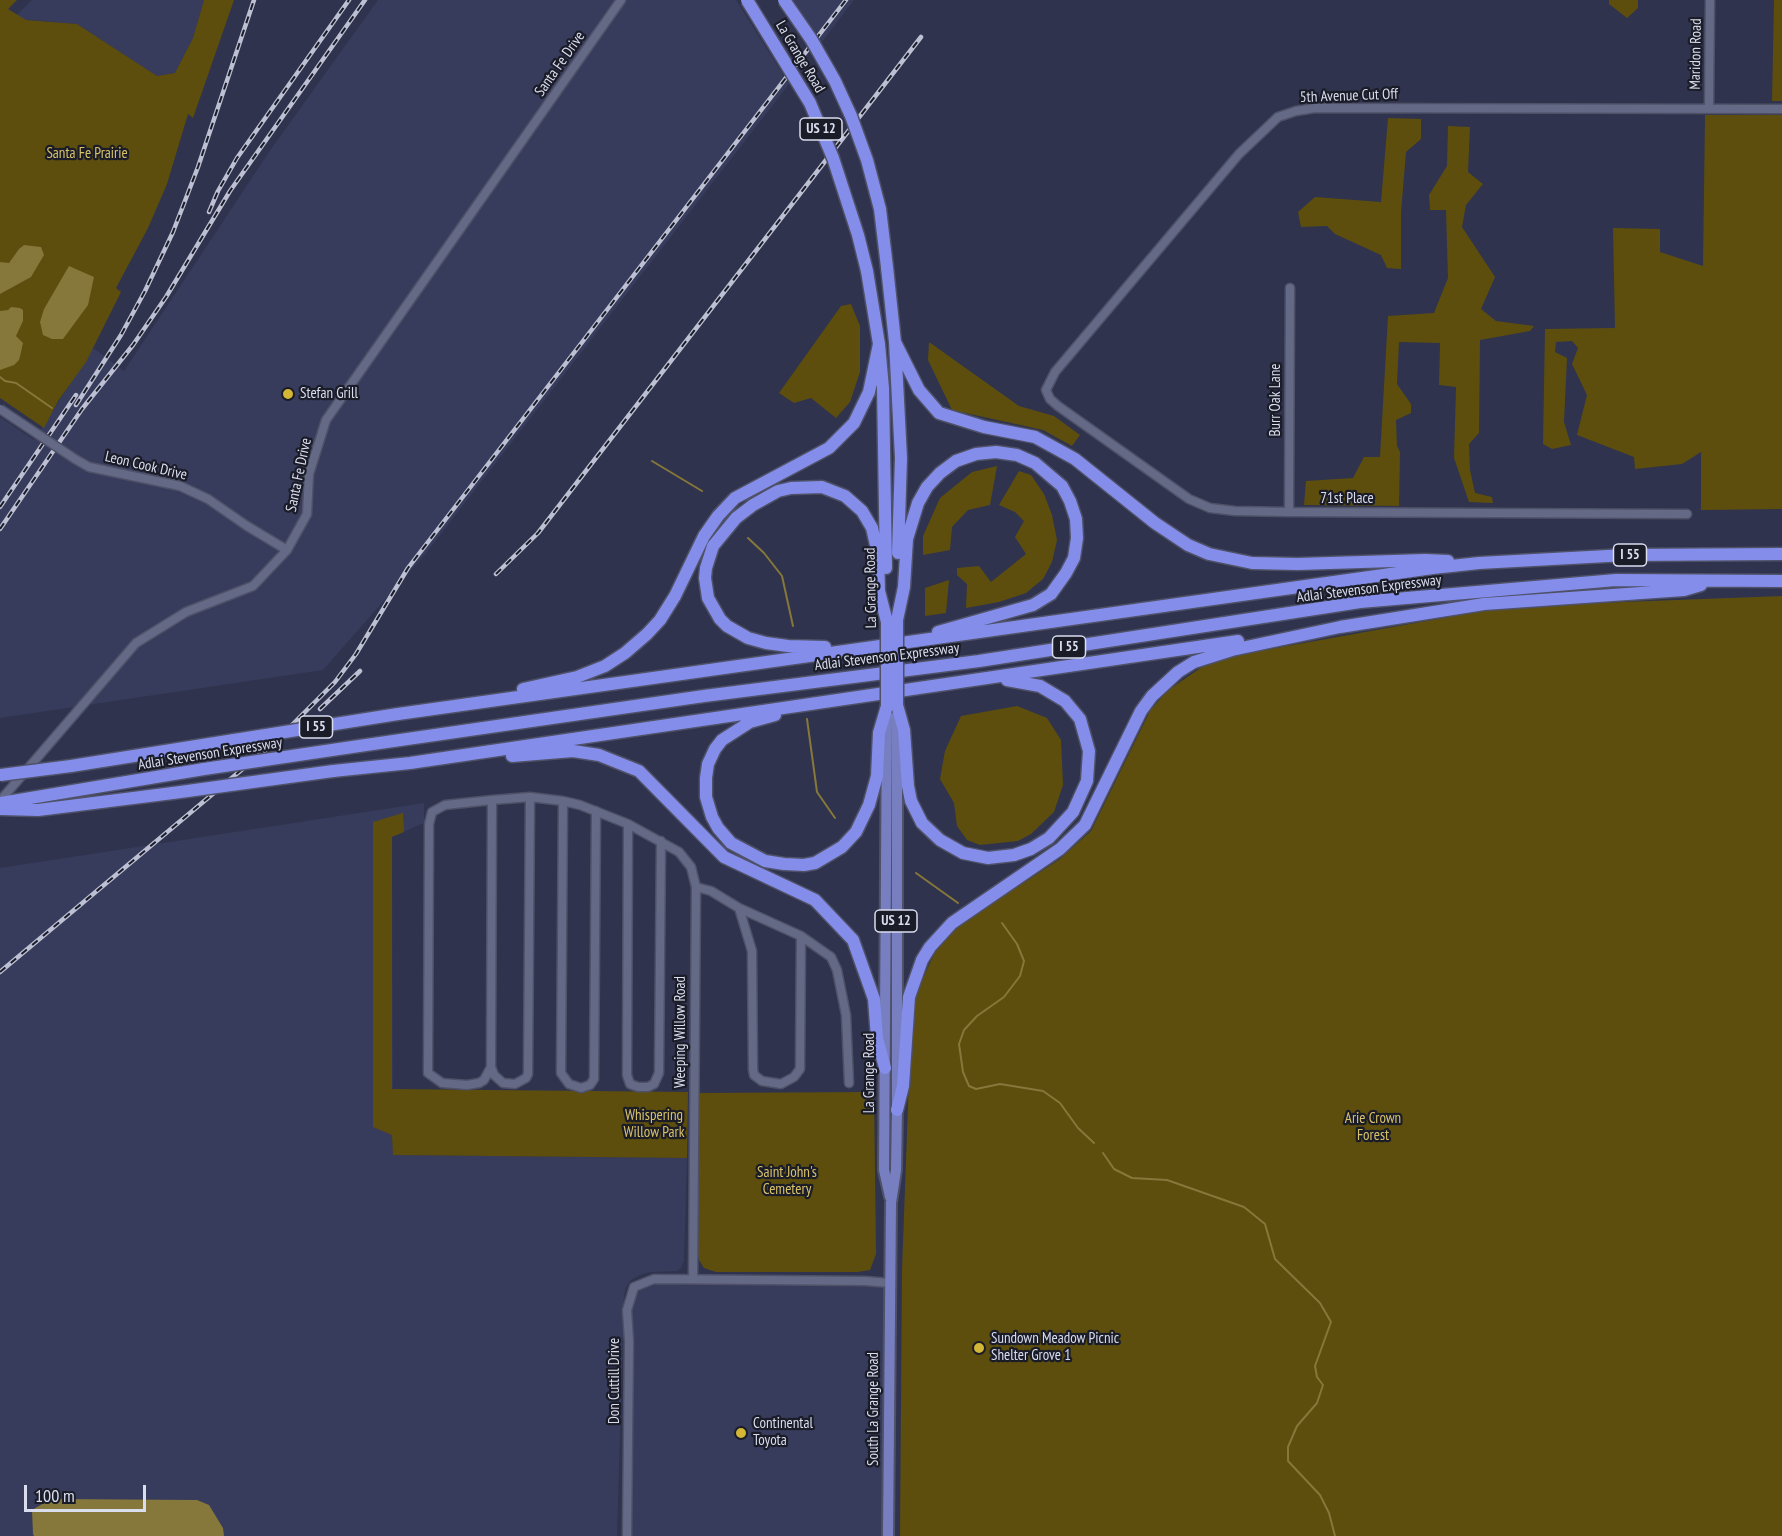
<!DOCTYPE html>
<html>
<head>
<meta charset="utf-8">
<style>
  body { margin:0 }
  #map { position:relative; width:1782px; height:1536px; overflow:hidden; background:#2f334d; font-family:"PT Sans Narrow",sans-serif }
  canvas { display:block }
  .scale { position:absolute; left:24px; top:1485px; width:122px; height:27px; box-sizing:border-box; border:3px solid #daddee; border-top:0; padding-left:8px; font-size:18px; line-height:21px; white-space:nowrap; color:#daddee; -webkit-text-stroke:4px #1a1c28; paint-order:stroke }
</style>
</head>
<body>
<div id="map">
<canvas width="1782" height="1536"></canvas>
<div class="scale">100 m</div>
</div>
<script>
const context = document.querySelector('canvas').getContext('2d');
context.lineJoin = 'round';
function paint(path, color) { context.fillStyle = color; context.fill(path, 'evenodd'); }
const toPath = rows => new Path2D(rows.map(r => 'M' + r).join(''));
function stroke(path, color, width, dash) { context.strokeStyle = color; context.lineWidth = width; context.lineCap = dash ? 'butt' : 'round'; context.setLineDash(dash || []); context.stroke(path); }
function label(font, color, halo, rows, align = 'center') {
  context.font = font + ' "PT Sans Narrow",sans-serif'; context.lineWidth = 4.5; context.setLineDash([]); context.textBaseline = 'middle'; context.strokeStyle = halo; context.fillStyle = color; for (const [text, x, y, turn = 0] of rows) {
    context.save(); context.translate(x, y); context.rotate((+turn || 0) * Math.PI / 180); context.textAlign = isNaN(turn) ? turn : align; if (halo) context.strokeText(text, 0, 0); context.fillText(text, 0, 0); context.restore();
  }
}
const built = toPath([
  [32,0,204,0,193,38,175,73,157,76,77,24,19,19,16,16],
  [378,0,736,0,789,84,426,553,323,670,0,718,0,417,34,440,93,348,124,371,271,149],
  [791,0,854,0,821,43],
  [424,803,424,823,392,837,393,1155,687,1158,684,1261,681,1268,677,1271,649,1272,640,1275,631,1280,626,1287,624,1296,617,1536,0,1536,0,868],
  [656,1282,865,1283,889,1286,885,1536,629,1536,630,1312,637,1289]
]);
const green = toPath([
  [0,0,17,0,8,9,26,20,77,24,157,76,175,73,193,38,204,0,234,0,193,118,188,114,167,184,148,228,116,288,121,292,86,362,58,401,44,428,0,398],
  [1609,0,1638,0,1638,8,1627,18,1609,4],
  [1774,0,1782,0,1782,101,1772,101],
  [1705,115,1782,115,1782,509,1701,510,1701,452,1682,464,1635,469,1634,457,1577,435,1587,395,1572,364,1578,348,1572,341,1556,342,1555,352,1567,358,1564,422,1571,445,1552,449,1543,444,1545,329,1615,328,1613,228,1660,229,1660,252,1703,266],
  [1388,118,1421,119,1421,139,1406,152,1401,212,1401,269,1387,268,1381,255,1335,234,1327,226,1301,227,1298,212,1315,197,1381,202],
  [1448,126,1470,127,1468,172,1483,184,1466,205,1462,227,1495,277,1481,309,1496,321,1534,326,1530,331,1480,340,1479,433,1469,444,1470,470,1475,493,1492,497,1493,503,1469,502,1454,458,1456,387,1439,385,1440,343,1399,342,1397,384,1411,404,1411,413,1396,420,1397,446,1400,452,1399,506,1304,505,1306,481,1353,478,1364,457,1380,457,1388,316,1434,313,1448,278,1446,210,1430,210,1429,195,1447,166],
  [851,304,860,326,860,372,850,402,836,418,811,398,794,403,779,393,841,306],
  [929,342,1019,406,1054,416,1080,435,1072,446,1043,430,952,410,928,360],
  [997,466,990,505,968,510,952,527,950,550,923,555,923,536,940,498,972,472],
  [1019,471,1031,475,1044,494,1052,515,1057,540,1052,562,1043,579,1026,593,999,602,966,608,967,584,957,575,957,568,979,566,991,582,1026,554,1015,537,1024,521,1015,512,999,505],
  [949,580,946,613,925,616,925,588],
  [1782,596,1782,1536,900,1536,902,1270,910,1051,916,994,939,943,961,924,1060,859,1091,831,1150,711,1167,691,1202,667,1226,657,1471,613,1517,606],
  [1017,706,1047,718,1061,740,1063,785,1054,812,1031,834,1018,841,980,845,967,840,957,826,954,803,940,779,945,751,961,716],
  [403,813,404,832,392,837,392,1089,688,1092,687,1158,393,1155,392,1135,373,1127,373,822],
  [874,1092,876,1254,870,1270,858,1272,716,1272,704,1268,699,1260,698,1254,698,1093]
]);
const water = toPath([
  [24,245,41,247,44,255,31,277,0,294,0,262,9,263,19,249],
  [69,266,94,277,88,305,63,339,52,339,43,335,40,322,44,309],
  [11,307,20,308,23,310,23,321,16,336,23,343,21,352,19,360,14,365,0,370,0,311,8,310],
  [51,1499,197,1500,209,1505,223,1528,224,1536,34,1536,33,1534,32,1510]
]);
const stream = toPath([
  [0,377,5,381,16,383,52,408],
  [652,461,702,491],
  [748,538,764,553,782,576,793,626],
  [807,719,817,792,835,818],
  [916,873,958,903],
  [1002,923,1017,944,1024,961,1020,976,1004,997,977,1016,964,1030,959,1044,963,1072,969,1086,976,1089,1000,1084,1043,1091,1060,1103,1078,1128,1094,1143],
  [1103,1153,1114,1169,1132,1178,1167,1180,1244,1207,1265,1224,1275,1259,1320,1303,1331,1322,1315,1366,1317,1377,1323,1385,1317,1403,1297,1426,1288,1447,1288,1461,1320,1495,1329,1513,1335,1536]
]);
const minor = toPath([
  [1709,109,1710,0],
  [1289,512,1290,288],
  [1687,514,1289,512,1235,511,1210,508,1189,499,1058,406,1050,399,1046,390,1055,372,1239,154,1278,117,1296,111,1315,108,1782,109],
  [247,526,287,550],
  [530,797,528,1074,526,1078,515,1084,503,1083,494,1075,491,1067,484,1080,479,1083,467,1085,442,1083,428,1073,429,824,432,812,445,805,492,800,530,797,563,801,580,805,628,824,679,852,691,867,696,887,693,1279],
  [0,801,136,643,186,612,253,586,287,550,307,514,309,474,326,420,621,0],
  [563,801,561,1073,569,1084,581,1088,590,1085,594,1079,596,811],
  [628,824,627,1075,630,1084,638,1087,648,1087,654,1084,659,1073,661,841],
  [696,887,711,891,739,908,752,951,753,1069,754,1075,762,1081,781,1084,794,1077,800,1069,801,936],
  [739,908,801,936,831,957,837,970,846,1015,849,1083],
  [491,1067,492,800],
  [627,1536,629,1341,627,1310,634,1287,654,1279,865,1281,890,1283]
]);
const major = toPath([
  [887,715,884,1170,890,1197],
  [888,1536,891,1203,896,1170,897,1110,897,715]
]);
const highway = toPath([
  [887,267,895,342,901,458,898,553],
  [867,271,879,344,883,388,886,568],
  [895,342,919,390,939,413,984,427,1035,437,1075,459,1155,523,1188,545,1209,554,1252,563,1298,564,1425,560,1448,561],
  [897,620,904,587,907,539,918,503,927,487,940,473,956,461,976,454,996,452,1017,455,1035,463,1062,486,1070,501,1076,519,1077,538,1074,558,1066,573,1051,594,1033,605,938,632],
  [825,647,788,646,766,643,748,638,727,626,720,619,708,598,705,578,706,568,713,546,736,518,753,505,778,491,791,488,822,487,845,496,862,511,872,528,878,554,879,591,887,622],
  [523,689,577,677,605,666,625,653,647,634,660,620,675,596,704,536,718,516,735,498,829,448,854,423,869,392,879,344],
  [897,705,904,730,908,786,911,801,922,823,940,840,963,853,988,858,1014,855,1031,849,1049,838,1073,812,1087,781,1089,751,1080,719,1065,701,1040,686,1007,680],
  [398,714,1433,568,1479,563,1626,555,1782,554],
  [775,715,750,722,722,740,715,749,708,764,706,778,706,797,712,817,718,828,731,843,765,861,784,864,804,865,815,863,842,847,856,832,869,805,877,776,879,733,887,706],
  [359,746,704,696,979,661,1360,602,1616,580,1782,581],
  [512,756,573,751,599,755,639,771,724,857,815,900,853,940,874,999,877,1038,885,1068],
  [71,766,234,740],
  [333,771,410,763,1238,641],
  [0,803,204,769],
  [1,809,38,810,173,793],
  [897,1110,903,1086,909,997,922,960,930,947,952,923,1060,849,1085,825,1141,711,1152,696,1178,672,1194,662,1232,650,1340,627,1484,604,1684,590,1701,585]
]);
const rail = toPath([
  [209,212,218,191,237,158,349,0],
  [76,405,121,335,145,291,173,232,198,167,254,0],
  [0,507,76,395],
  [0,529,82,409,133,345,166,297,230,191,365,0],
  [496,574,538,533,921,37],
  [320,709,360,671],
  [0,972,276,741,335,682,356,654,408,568,846,0]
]);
const minorBridge = toPath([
  [0,409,75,459,89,467,180,486,208,499,247,526]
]);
const highwayBridge = toPath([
  [747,0,810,103,833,158,858,235,867,271],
  [784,0,811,39,835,81,851,116,867,160,880,209,887,267],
  [897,705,897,620],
  [887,706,887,622],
  [234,740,398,714],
  [204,769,359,746],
  [0,775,71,766],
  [173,793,333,771]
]);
const markers = [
  [288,394,6,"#d3b635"],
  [979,1348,6,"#d3b635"],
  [741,1433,6,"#d3b635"]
];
const shields = [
  [821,129,42],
  [1630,555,33],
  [1069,647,33],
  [316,727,33],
  [896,921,42]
];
const shieldNames = [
  ["US 12",821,129],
  ["I 55",1630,555],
  ["I 55",1069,647],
  ["I 55",316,727],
  ["US 12",896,921]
];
const streetNames = [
  ["Maridon Road",1696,54,-89],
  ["La Grange Road",800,57,59],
  ["Santa Fe Drive",560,64,-55],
  ["5th Avenue Cut Off",1349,96,-2],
  ["Burr Oak Lane",1276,400,-90],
  ["Leon Cook Drive",146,466,13],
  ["Santa Fe Drive",299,475,-78],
  ["71st Place",1347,499],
  ["La Grange Road",871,588,-91],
  ["Adlai Stevenson Expressway",1369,589,-7],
  ["Adlai Stevenson Expressway",887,657,-7],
  ["Adlai Stevenson Expressway",210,754,-9],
  ["Weeping Willow Road",681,1032,-90],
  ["La Grange Road",870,1073,-90],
  ["Don Cuttill Drive",615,1381,-90],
  ["South La Grange Road",874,1409,-90]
];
const parkNames = [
  ["Santa Fe Prairie",87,154],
  ["Whispering",654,1116],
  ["Willow Park",654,1133],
  ["Arie Crown",1373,1119],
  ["Forest",1373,1136],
  ["Saint John's",787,1173],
  ["Cemetery",787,1190]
];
const poiNames = [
  ["Stefan Grill",300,394],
  ["Sundown Meadow Picnic",991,1339],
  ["Shelter Grove 1",991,1356],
  ["Continental",753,1424],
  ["Toyota",753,1441]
];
paint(built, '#383c5c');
paint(green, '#5d4e0e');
paint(water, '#86773a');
stroke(stream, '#86773a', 2);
stroke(minor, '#4e5167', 11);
stroke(major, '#4e5167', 14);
stroke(highway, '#4e5167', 15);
stroke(minor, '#646986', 8);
stroke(major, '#777fc1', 10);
stroke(highway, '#848de9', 12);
stroke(rail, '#bdc0d3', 4.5);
stroke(rail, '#1a1c28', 2, [7]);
stroke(minorBridge, '#4e5167', 11, []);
stroke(highwayBridge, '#4e5167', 15, []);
stroke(minorBridge, '#646986', 8);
stroke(highwayBridge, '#848de9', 12);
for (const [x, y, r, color] of markers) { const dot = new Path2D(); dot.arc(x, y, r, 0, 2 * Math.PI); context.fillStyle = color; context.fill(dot); stroke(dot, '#1a1c28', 2); }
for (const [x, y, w] of shields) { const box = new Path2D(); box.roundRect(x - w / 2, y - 11, w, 22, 4.5); context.fillStyle = '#1a1c28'; context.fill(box); stroke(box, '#daddee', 1.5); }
label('bold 14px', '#daddee', null, shieldNames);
label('15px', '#daddee', '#1a1c28', streetNames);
label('15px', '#d8c269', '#1a1c28', parkNames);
label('15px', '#daddee', '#1a1c28', poiNames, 'left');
</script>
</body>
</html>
